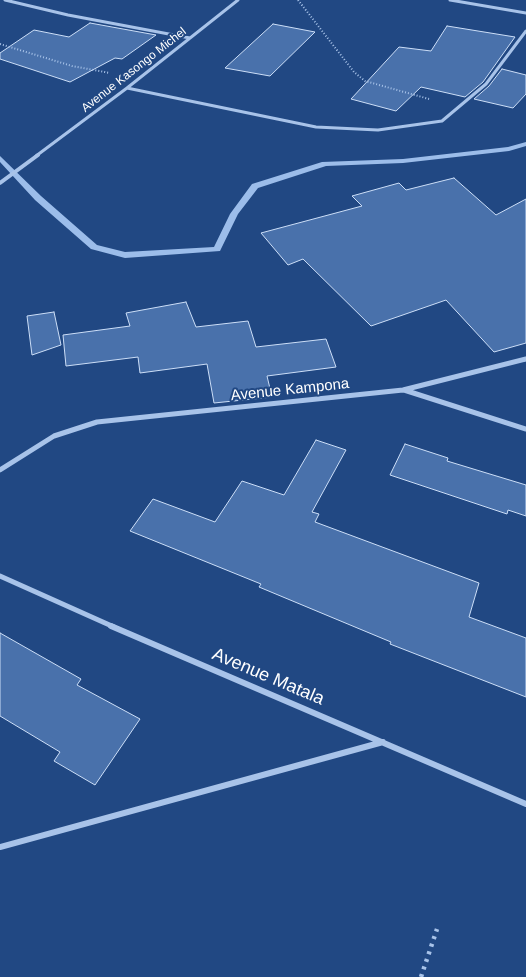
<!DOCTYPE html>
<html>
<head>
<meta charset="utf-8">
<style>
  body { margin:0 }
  canvas { display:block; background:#214883 }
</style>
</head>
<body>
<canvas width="526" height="977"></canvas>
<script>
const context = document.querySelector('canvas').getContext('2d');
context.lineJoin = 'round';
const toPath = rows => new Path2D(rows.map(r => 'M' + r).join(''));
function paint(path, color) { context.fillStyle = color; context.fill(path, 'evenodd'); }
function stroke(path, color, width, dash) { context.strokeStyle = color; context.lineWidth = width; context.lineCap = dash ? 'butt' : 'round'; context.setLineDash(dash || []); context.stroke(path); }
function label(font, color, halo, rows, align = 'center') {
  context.font = font + ' Arial,sans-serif'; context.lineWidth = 4; context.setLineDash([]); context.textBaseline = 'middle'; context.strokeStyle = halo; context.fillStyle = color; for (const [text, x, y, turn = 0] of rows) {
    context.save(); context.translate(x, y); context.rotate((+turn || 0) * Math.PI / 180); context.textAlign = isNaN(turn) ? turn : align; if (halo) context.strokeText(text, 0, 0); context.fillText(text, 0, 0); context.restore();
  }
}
const stream = toPath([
  [526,142,526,146,509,151,403,163,326,166,258,188,238,214,220,251,125,258,91,249,35,200,0,162,0,156,41,196,97,245,125,252,214,247,230,214,252,184,322,162,403,159,508,147,526,142]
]);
const building = toPath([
  [90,23,156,35,122,59,115,58,70,82,0,59,0,53,34,30,69,37,90,23],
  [273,24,315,32,270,76,225,68,273,24],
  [447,26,515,37,483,82,465,97,421,87,396,111,351,99,399,47,431,51,447,26],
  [502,69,526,75,526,94,513,108,474,99,489,86,502,69],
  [454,178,496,215,526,199,526,343,494,352,446,300,371,326,303,259,288,265,261,233,362,206,352,196,399,183,406,190,454,178],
  [186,302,196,327,248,321,256,347,326,339,336,367,267,376,272,397,214,403,207,364,140,373,138,357,66,366,63,335,130,326,126,313,186,302],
  [54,312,61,345,32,355,27,316,54,312],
  [316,440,346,450,312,512,319,514,315,522,479,583,469,617,526,638,526,697,390,644,391,642,259,587,261,584,130,531,153,499,215,522,242,481,284,495,316,440],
  [405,444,448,458,447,461,526,485,526,516,508,510,507,514,390,475,405,444],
  [0,633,81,679,77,685,140,719,95,785,54,761,60,752,0,716,0,633]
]);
const pathFar1 = toPath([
  [298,0,354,72,365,81,429,99],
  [0,44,72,66,110,73]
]);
const path = toPath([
  [421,977,437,929]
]);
const streetFar3 = toPath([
  [5,0,68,15,190,38],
  [450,0,526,13],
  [127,88,316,127,378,130,442,121,486,84,526,31],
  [36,156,127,88,238,0]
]);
const streetFar2 = toPath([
  [0,183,38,155],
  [523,360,526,359]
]);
const streetFar1 = toPath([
  [404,390,526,429],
  [0,470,54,436,97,422,403,390,526,359],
  [0,576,114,627]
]);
const street = toPath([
  [111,626,526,804],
  [0,847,383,742]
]);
const farStreetnames = [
  ["Avenue Kasongo Michel",134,70,-38]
];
const streetNames = [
  ["Avenue Kampona",290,390,-6]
];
const nearStreetnames = [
  ["Avenue Matala",268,677,23]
];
paint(stream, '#9cbdea');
paint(building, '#4971ab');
stroke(building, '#ccdef7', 1);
stroke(pathFar1, '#a8c3e9', 2, [1, 2]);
stroke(path, '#a8c3e9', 4.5, [3, 5]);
stroke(streetFar3, '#a8c3e9', 3);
stroke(streetFar2, '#a8c3e9', 4);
stroke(streetFar1, '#a8c3e9', 5);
stroke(street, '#a8c3e9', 6);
label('12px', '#fff', '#214883', farStreetnames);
label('15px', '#fff', '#214883', streetNames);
label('18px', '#fff', '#214883', nearStreetnames);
</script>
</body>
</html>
